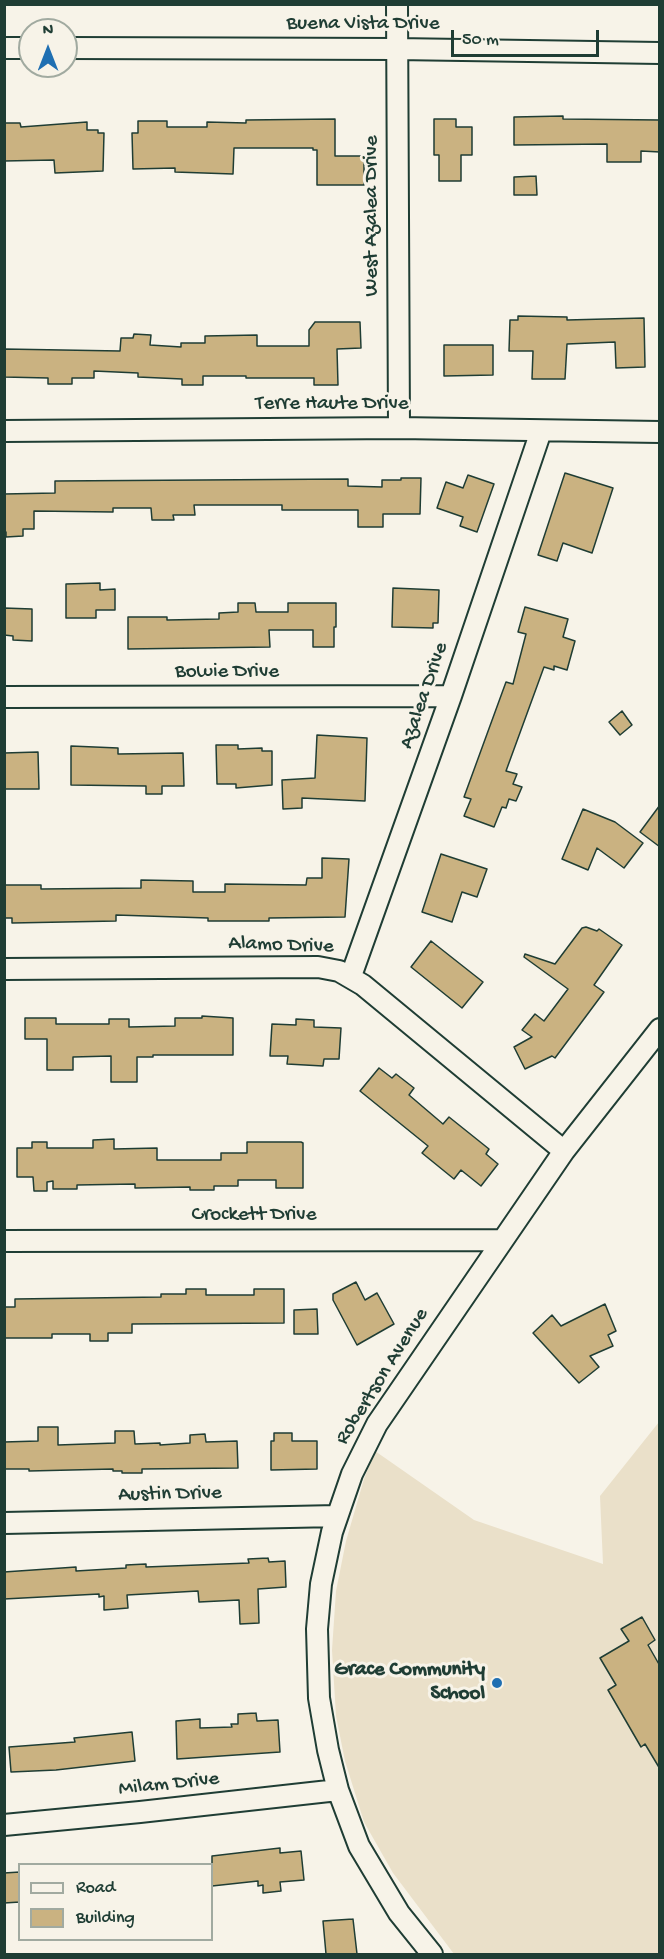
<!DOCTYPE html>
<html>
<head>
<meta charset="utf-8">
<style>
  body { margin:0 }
  #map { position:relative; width:664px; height:1959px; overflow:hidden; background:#f7f3e8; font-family:"Gochi Hand",sans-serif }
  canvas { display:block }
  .frame { position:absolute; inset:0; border:6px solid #1f3d34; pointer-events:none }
  .legend { position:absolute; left:18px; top:1863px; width:195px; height:78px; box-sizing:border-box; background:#f7f3e8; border:2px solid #a1aaa0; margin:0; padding:8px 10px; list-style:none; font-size:18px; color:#1f3d34 }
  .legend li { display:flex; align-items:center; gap:12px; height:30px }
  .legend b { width:30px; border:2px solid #a1aaa0 }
  .north { position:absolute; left:18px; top:18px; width:60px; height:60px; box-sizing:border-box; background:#f7f3e8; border:2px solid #a1aaa0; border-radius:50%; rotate:0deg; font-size:16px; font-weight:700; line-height:24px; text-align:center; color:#1f3d34 }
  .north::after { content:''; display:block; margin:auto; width:21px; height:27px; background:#1f6fb2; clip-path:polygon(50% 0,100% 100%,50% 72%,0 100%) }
  .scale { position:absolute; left:451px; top:30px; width:148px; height:27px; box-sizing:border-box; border:3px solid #1f3d34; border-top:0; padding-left:8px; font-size:18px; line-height:21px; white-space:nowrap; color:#1f3d34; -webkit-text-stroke:4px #f7f3e8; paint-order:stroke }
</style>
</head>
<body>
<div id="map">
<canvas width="664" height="1959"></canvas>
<div class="frame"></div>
<ul class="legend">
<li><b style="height:8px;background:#f7f3e8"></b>Road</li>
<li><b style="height:16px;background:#cab281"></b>Building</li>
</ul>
<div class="north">N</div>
<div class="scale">50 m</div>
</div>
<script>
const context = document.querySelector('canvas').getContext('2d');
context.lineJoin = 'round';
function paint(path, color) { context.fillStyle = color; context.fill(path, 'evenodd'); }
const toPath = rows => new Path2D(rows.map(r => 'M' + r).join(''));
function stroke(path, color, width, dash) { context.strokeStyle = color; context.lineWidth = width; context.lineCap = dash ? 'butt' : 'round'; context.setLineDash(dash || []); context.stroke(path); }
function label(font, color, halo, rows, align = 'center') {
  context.font = font + ' "Gochi Hand",sans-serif'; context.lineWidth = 6; context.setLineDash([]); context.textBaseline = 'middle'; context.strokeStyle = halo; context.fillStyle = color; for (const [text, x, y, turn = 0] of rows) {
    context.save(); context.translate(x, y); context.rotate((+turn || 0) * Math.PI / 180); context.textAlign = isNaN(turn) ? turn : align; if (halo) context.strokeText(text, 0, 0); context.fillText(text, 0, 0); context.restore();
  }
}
const built = toPath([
  [659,1422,659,1954,454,1954,393,1873,364,1822,345,1761,336,1716,332,1650,336,1591,346,1541,364,1479,375,1451,474,1520,603,1564,600,1496]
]);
const building = toPath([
  [563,116,563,119,660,120,660,152,641,151,641,162,607,162,607,144,514,145,514,117,563,116],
  [335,119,335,156,364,156,364,185,317,185,317,150,313,150,313,148,234,148,233,174,175,172,175,168,133,169,132,133,138,133,138,121,167,121,167,127,207,127,207,122,246,123,246,120,335,119],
  [434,119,456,119,456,127,472,127,472,155,461,155,461,181,439,181,439,155,434,155,434,119],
  [87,122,87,130,98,130,98,133,104,133,103,171,55,173,54,160,4,161,4,123,20,123,21,127,87,122],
  [536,176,537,195,514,195,514,177,536,176],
  [518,316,567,317,567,320,644,318,645,367,616,368,615,342,567,344,565,379,532,379,533,351,509,351,510,320,518,320,518,316],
  [315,322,360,322,361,348,337,349,338,385,314,385,314,378,246,378,246,376,203,376,203,385,182,385,182,379,138,377,138,373,94,371,94,378,72,378,72,384,48,384,48,378,4,377,4,349,120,351,121,338,133,338,134,334,151,335,150,345,181,347,181,343,205,343,205,336,257,335,257,346,309,346,309,330,315,322],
  [444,345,493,345,493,375,444,376,444,345],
  [565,473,613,488,592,553,563,543,557,561,538,555,565,473],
  [468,475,494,484,477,532,460,526,463,517,437,508,446,482,463,488,468,475],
  [401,478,421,478,420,514,383,514,383,527,358,527,358,510,282,510,282,505,194,505,195,515,173,515,174,520,152,520,151,508,113,508,113,512,34,511,34,529,23,529,23,536,6,537,6,532,4,532,4,494,55,493,55,481,348,479,348,486,382,487,382,480,401,480,401,478],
  [100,583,100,590,115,589,115,610,96,610,96,618,66,618,66,584,100,583],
  [393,588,439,590,438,623,433,623,433,628,392,627,393,588],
  [238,603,255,603,256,612,288,612,288,603,336,603,336,627,334,627,334,647,313,647,313,630,269,630,270,647,128,649,128,617,167,617,167,620,219,619,219,613,238,612,238,603],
  [525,607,568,619,563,637,575,641,567,670,554,666,554,670,544,667,506,771,517,774,513,784,522,787,516,801,509,799,506,808,502,807,494,827,464,816,471,799,464,797,506,682,513,684,526,634,518,632,525,607],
  [4,608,32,609,32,641,13,640,13,636,4,635,4,608],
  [622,711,632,725,620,735,609,722,622,711],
  [317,735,367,738,365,801,302,798,302,808,283,809,282,780,315,778,317,735],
  [216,745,238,745,238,749,262,748,262,751,272,751,272,785,236,788,236,784,217,784,216,745],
  [71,746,118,748,118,754,183,753,184,786,162,786,162,794,146,794,146,786,71,785,71,746],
  [38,752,39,789,4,789,4,753,38,752],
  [660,805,660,847,640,832,660,805],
  [583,809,615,822,643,843,624,868,597,848,588,870,562,859,583,809],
  [441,854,487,869,477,897,462,892,452,922,422,912,441,854],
  [322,858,349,859,345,917,269,918,269,921,208,921,208,918,116,915,116,921,12,923,12,918,4,918,4,885,41,885,41,889,141,888,141,880,193,881,193,892,225,892,225,884,306,885,307,878,322,878,322,858],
  [586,927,597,931,599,929,622,945,594,985,604,992,555,1058,552,1056,525,1069,514,1047,532,1037,522,1030,535,1014,544,1021,568,989,524,957,525,954,555,964,582,928,586,927],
  [431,941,483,982,462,1008,411,967,431,941],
  [202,1016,233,1018,233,1055,153,1055,153,1057,137,1057,137,1082,111,1082,111,1056,73,1057,73,1070,47,1070,47,1039,25,1039,25,1018,56,1018,56,1024,109,1024,109,1019,129,1019,129,1027,175,1026,175,1018,202,1018,202,1016],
  [296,1019,314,1020,314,1027,341,1028,339,1059,324,1059,323,1066,287,1064,288,1056,270,1056,272,1024,296,1025,296,1019],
  [379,1068,392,1078,396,1074,414,1088,409,1095,443,1124,449,1117,489,1149,486,1154,498,1164,481,1186,461,1170,454,1179,422,1153,428,1146,360,1091,379,1068],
  [114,1139,114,1149,157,1148,157,1160,221,1160,221,1153,247,1153,247,1142,301,1142,303,1143,303,1188,276,1188,276,1180,238,1180,238,1186,214,1186,214,1190,190,1190,190,1187,135,1188,135,1184,77,1185,77,1189,53,1189,53,1181,47,1182,47,1191,34,1191,33,1177,17,1177,17,1148,32,1148,32,1142,47,1142,47,1148,93,1148,93,1140,114,1139],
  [356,1282,365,1300,377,1293,394,1324,357,1345,333,1300,333,1294,356,1282],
  [186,1289,206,1289,206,1295,254,1295,254,1289,284,1289,284,1323,132,1324,132,1333,108,1333,108,1341,90,1341,90,1334,52,1334,52,1338,4,1338,4,1307,15,1307,15,1299,161,1297,161,1294,186,1294,186,1289],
  [605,1304,616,1331,608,1335,613,1346,590,1356,599,1367,579,1383,533,1333,552,1315,561,1326,605,1304],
  [317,1309,318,1334,294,1334,294,1310,317,1309],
  [38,1427,58,1427,58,1445,115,1443,115,1431,134,1431,135,1444,160,1443,160,1445,190,1443,190,1435,205,1434,206,1442,237,1441,238,1468,142,1469,142,1473,122,1473,122,1471,113,1471,113,1469,29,1471,29,1469,4,1469,4,1442,38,1441,38,1427],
  [274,1433,292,1433,292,1441,317,1441,317,1469,271,1470,271,1441,274,1441,274,1433],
  [268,1558,269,1562,285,1561,286,1587,258,1589,259,1623,240,1624,239,1600,199,1602,198,1591,127,1595,128,1608,104,1610,104,1596,99,1597,99,1594,4,1599,4,1572,76,1567,76,1571,126,1568,126,1565,146,1564,146,1567,249,1563,248,1559,268,1558],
  [642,1617,655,1640,648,1645,660,1666,660,1769,645,1744,641,1747,608,1690,616,1685,600,1658,629,1641,621,1629,642,1617],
  [256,1713,257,1721,278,1720,280,1752,177,1759,176,1721,200,1719,200,1728,232,1727,231,1724,238,1724,238,1714,256,1713],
  [132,1732,135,1761,56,1770,11,1772,9,1747,75,1742,74,1738,132,1732],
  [280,1848,280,1853,301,1851,304,1880,280,1882,281,1891,263,1893,263,1885,258,1886,258,1881,212,1886,212,1856,280,1848],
  [20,1872,20,1902,4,1903,4,1873,20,1872],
  [353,1919,357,1954,326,1954,323,1921,353,1919]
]);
const street = toPath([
  [397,4,399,428],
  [4,48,30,48],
  [66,48,397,49,660,53],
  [4,431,399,428,660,432],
  [4,697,451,696],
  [4,969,318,967,339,971,363,985,564,1151],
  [351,976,451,696,541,431],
  [4,1241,503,1240],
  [4,1523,337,1516],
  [4,1825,140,1812,338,1790],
  [432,1954,399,1913,359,1846,338,1790,328,1750,319,1698,317,1629,321,1584,332,1532,352,1474,377,1424,564,1151,660,1029]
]);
const markers = [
  [497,1683,6,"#1f6fb2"]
];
const streetNames = [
  ["Buena Vista Drive",363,25],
  ["West Azalea Drive",373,216,-90],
  ["Terre Haute Drive",332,405],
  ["Bowie Drive",227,673],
  ["Azalea Drive",425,696,-71],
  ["Alamo Drive",281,946,2],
  ["Crockett Drive",254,1216],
  ["Robertson Avenue",383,1377,-58],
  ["Austin Drive",170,1495,-1],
  ["Milam Drive",169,1785,-6]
];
const poiNames = [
  ["Grace Community",485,1671],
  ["School",485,1695]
];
paint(built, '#eae0c9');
paint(building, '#cab281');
stroke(building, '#1f3d34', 1.5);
stroke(street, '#1f3d34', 24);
stroke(street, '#f7f3e8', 20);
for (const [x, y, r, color] of markers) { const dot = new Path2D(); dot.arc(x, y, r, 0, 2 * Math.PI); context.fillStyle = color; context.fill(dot); stroke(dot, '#f7f3e8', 2); }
label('21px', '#1f3d34', '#f7f3e8', streetNames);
label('bold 21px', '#1f3d34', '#f7f3e8', poiNames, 'right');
</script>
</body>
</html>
